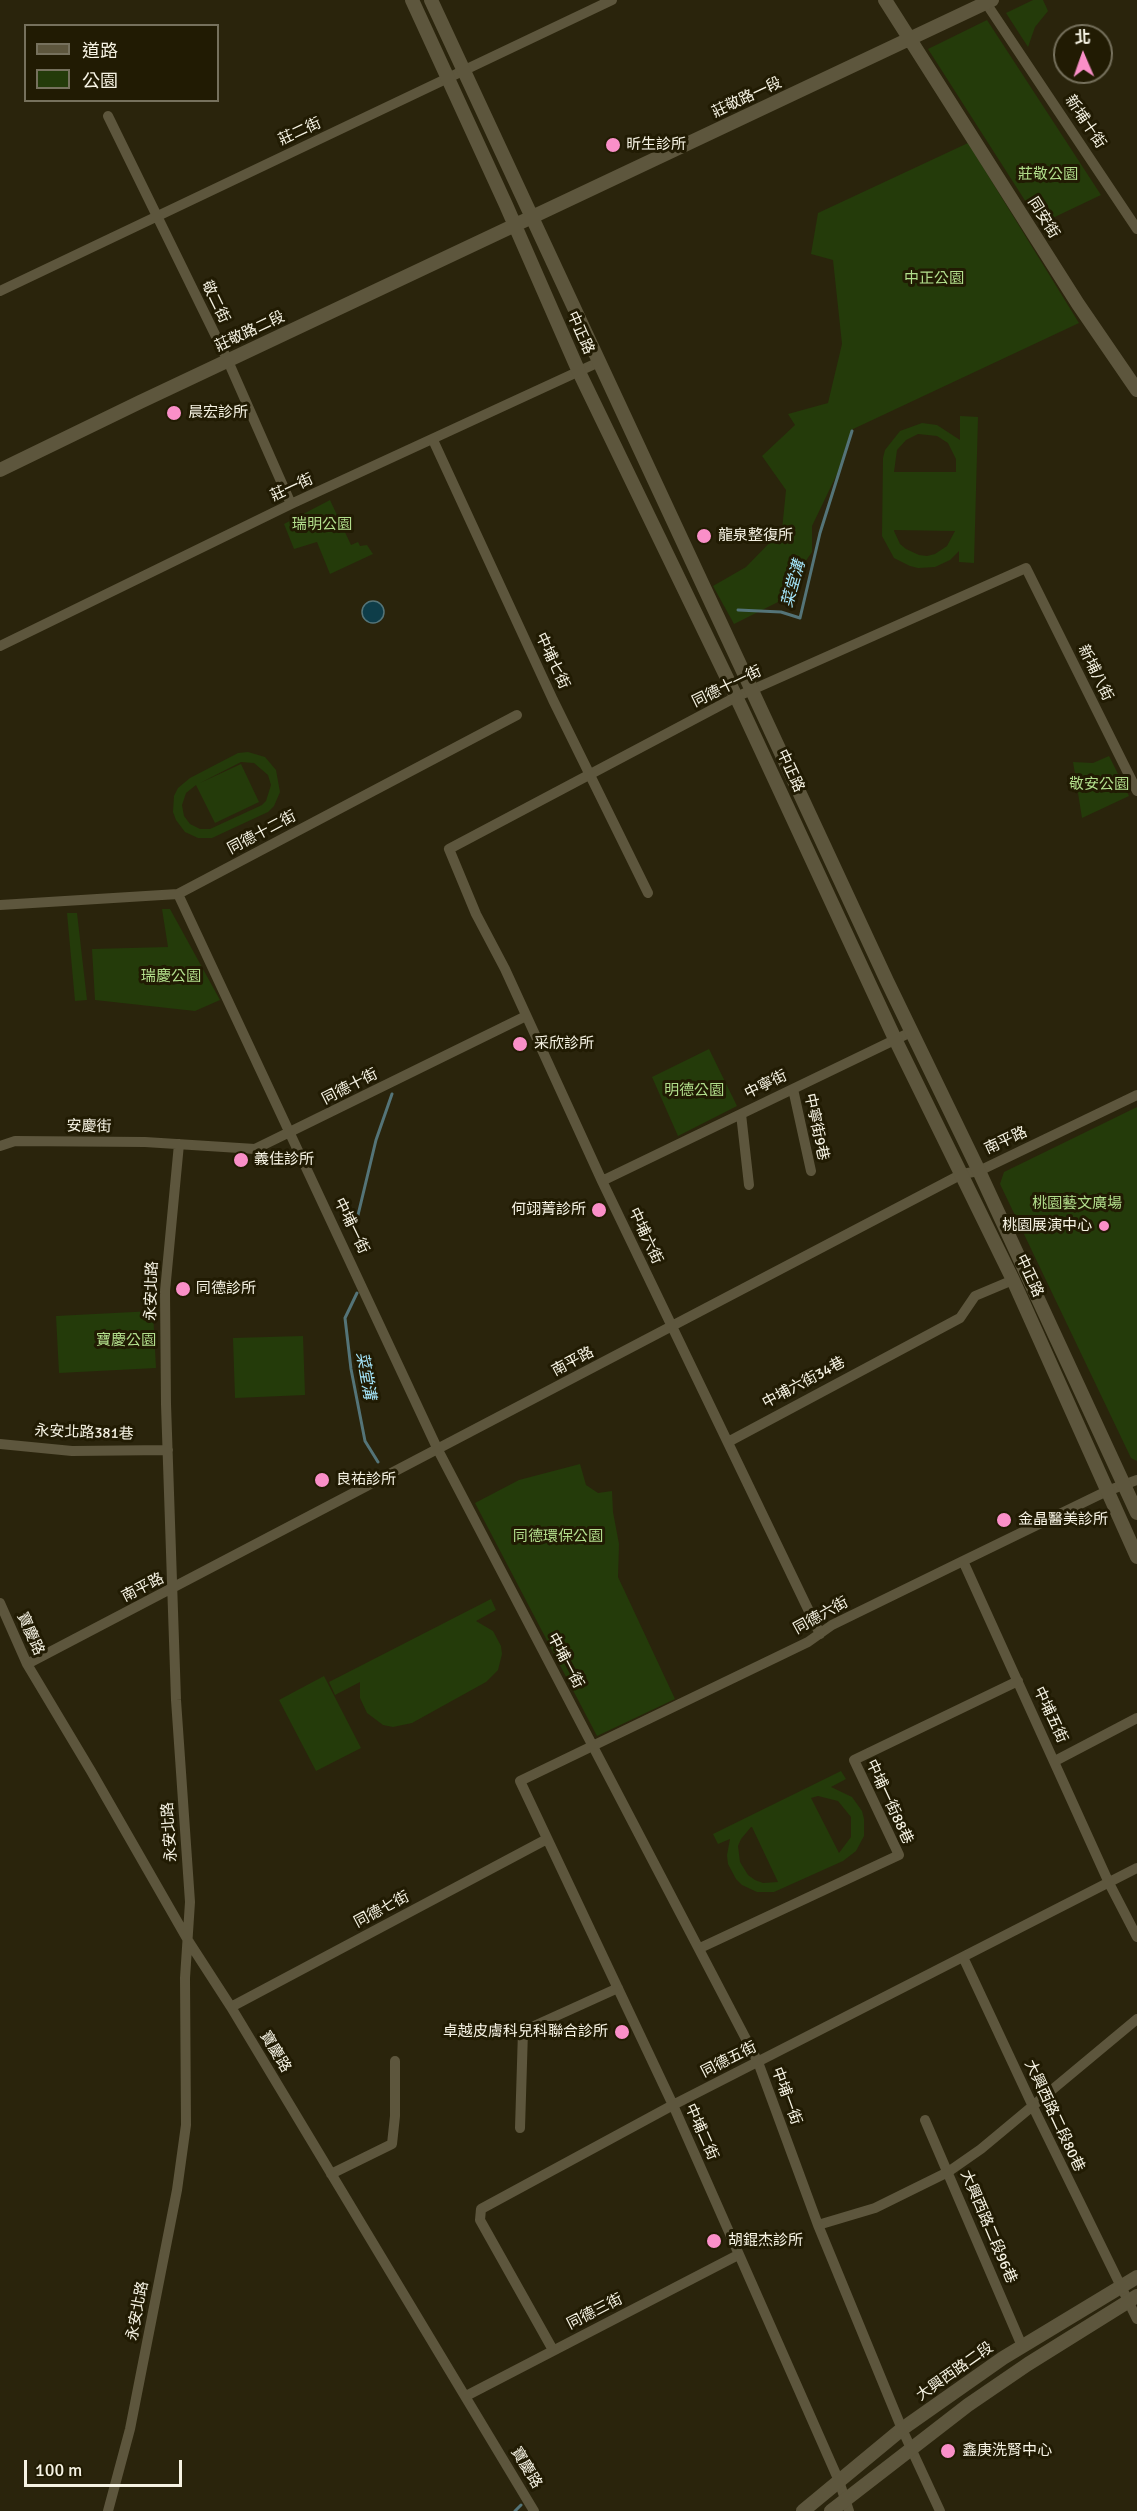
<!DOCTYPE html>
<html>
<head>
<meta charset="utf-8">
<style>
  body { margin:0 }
  #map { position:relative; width:1137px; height:2511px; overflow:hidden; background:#2a240c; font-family:Signika,"Noto Sans TC",sans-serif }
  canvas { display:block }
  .legend { position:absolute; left:24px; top:24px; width:195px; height:78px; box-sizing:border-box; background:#211b03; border:2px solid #76715d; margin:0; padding:8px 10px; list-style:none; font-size:18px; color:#f6f3e4 }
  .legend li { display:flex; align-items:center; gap:12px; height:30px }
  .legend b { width:30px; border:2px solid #76715d }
  .north { position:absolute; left:1053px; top:24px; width:60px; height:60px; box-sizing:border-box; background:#211b03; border:2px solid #76715d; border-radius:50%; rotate:358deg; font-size:16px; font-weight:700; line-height:24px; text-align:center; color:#f6f3e4 }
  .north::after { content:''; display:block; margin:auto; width:21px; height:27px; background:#fa8fc8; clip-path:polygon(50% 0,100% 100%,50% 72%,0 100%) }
  .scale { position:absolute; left:24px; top:2460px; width:158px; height:27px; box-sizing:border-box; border:3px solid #f6f3e4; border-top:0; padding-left:8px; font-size:18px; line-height:21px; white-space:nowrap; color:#f6f3e4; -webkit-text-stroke:4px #211b03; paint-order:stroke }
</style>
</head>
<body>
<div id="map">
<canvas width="1137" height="2511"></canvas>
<ul class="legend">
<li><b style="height:8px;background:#5d563d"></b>道路</li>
<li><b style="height:16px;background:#243b0a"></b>公園</li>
</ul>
<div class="north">北</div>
<div class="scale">100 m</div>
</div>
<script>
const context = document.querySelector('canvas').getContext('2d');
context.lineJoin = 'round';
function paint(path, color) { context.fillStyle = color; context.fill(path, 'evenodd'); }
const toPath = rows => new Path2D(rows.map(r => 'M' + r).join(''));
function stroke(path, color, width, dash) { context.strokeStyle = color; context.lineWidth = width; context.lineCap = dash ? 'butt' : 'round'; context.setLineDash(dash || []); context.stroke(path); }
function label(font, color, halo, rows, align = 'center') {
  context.font = font + ' Signika,"Noto Sans TC",sans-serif'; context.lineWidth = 6; context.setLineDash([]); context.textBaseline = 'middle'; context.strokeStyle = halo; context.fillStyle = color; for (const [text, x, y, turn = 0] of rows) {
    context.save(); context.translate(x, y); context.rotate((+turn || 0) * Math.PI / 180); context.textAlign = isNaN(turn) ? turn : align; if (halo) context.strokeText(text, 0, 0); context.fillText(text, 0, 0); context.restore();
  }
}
const green = toPath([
  [1033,0,1043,0,1048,11,1035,27,1028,47,1006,13],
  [987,20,1101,195,1040,224,928,49],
  [968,143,1079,323,851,430,837,474,812,526,812,552,796,575,790,596,734,624,713,586,746,567,782,530,786,490,762,456,795,425,788,414,828,403,842,344,833,260,811,254,818,213],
  [960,416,978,417,974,563,959,562,959,551,950,560,935,567,918,568,910,566,894,558,882,536,883,458,885,450,900,431,922,423,937,425,960,440],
  [918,434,937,436,948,443,956,459,956,472,894,472,897,450,906,440],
  [894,531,894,530,955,531,947,546,935,554,927,556,919,555,906,549,900,544],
  [330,500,351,545,358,542,360,546,367,545,373,554,330,574,317,542,294,549,284,524],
  [248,752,265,757,276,770,280,792,274,806,268,812,212,838,198,838,185,832,176,820,173,812,174,796,178,788,190,778,238,753],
  [241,762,254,763,268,775,271,785,266,801,262,805,210,829,200,829,190,824,184,816,182,805,186,793,196,785,215,823,259,802,241,764,200,783],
  [1109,756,1129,796,1082,818,1073,762,1093,763],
  [162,909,170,909,220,1000,195,1011,95,1000,92,949,168,947],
  [67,913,77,913,87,1000,75,1001],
  [709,1049,737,1106,678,1136,652,1077],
  [1137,1107,1137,1461,1131,1458,1000,1184,1004,1172],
  [153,1311,156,1368,59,1373,56,1316],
  [303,1336,305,1395,235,1398,233,1338],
  [580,1464,586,1485,598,1493,612,1491,613,1512,619,1544,618,1577,675,1699,597,1736,475,1503,519,1480],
  [491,1599,496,1610,476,1621,493,1631,501,1646,502,1654,498,1670,486,1682,412,1723,393,1727,383,1725,367,1713,360,1698,360,1682,335,1695,329,1682],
  [324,1676,361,1748,316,1771,279,1700],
  [841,1771,846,1779,831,1787,852,1797,862,1811,864,1819,864,1836,856,1851,843,1861,774,1892,757,1892,742,1885,736,1879,728,1864,727,1855,730,1839,718,1844,713,1834],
  [818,1796,838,1801,851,1817,851,1837,839,1853,811,1798],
  [751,1827,752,1827,778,1882,763,1883,755,1880,748,1875,740,1862,738,1846,741,1839]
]);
const water = toPath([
  '362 612a11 11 0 1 1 22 0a11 11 0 1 1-22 0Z'
]);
const stream = toPath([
  [738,610,781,612,800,618,820,533,852,431],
  [358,1215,376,1140,392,1094],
  [357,1293,345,1318,351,1369,365,1441,378,1462],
  [515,2511,521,2505]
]);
const minor = toPath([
  [986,3,1137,229],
  [108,116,228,361,291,504],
  [0,291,612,0],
  [433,440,553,700,648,893],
  [0,646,291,504,599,362],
  [178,894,438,1450,758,2062,818,2225,902,2429,940,2511],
  [0,905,178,894,517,715],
  [793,1089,811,1171],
  [741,1114,749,1185],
  [0,1146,15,1141,145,1142,255,1149,526,1016],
  [602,1181,911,1032],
  [728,1442,960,1318,975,1296,1013,1280],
  [0,1444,72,1451,168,1450],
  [963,1561,1109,1883,1137,1937],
  [0,1603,27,1664,91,1771,189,1942,231,2007,534,2511],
  [820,1634,602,1181,505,969,476,914,449,849,736,697,1026,568,1137,791],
  [27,1664,962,1174,979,1171,1137,1095],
  [1055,1761,1137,1718],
  [700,1948,899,1855,854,1760,1018,1681],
  [963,1957,1036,2113,1137,2319],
  [231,2007,547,1839],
  [925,2120,1022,2346],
  [520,2128,523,2031,618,1988],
  [331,2174,392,2144,395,2116,395,2061],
  [818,2225,875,2208,948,2172,981,2149,1137,2019],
  [553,2350,480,2220,481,2209,673,2105,1137,1868],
  [466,2396,738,2255],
  [108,2511,130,2429,177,2190,186,2125,185,1978,190,1902,176,1700,166,1404,165,1291,179,1144],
  [849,2511,839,2481,673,2105,520,1781,808,1642,832,1625,963,1561,1107,1491,1137,1480]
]);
const tertiary = toPath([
  [412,0,506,205,579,372,741,707,895,1039,1013,1280,1137,1557],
  [431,0,887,981,979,1171,1137,1513],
  [885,0,1078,304,1137,390],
  [0,470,140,402,992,0],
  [803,2511,902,2429,1003,2358,1137,2277],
  [831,2511,968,2405,1028,2364,1137,2296]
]);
const markers = [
  [613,145,8,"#fa8fc8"],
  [174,413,8,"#fa8fc8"],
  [704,536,8,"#fa8fc8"],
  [520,1044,8,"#fa8fc8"],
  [241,1160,8,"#fa8fc8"],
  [599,1210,8,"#fa8fc8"],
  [1104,1226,6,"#fa8fc8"],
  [183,1289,8,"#fa8fc8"],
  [322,1480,8,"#fa8fc8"],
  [1004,1520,8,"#fa8fc8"],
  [622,2032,8,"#fa8fc8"],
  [714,2241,8,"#fa8fc8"],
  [948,2451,8,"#fa8fc8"]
];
const streetNames = [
  ["莊敬路一段",747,98,-25],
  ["新埔十街",1085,122,56],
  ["莊二街",300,132,-25],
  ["同安街",1043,218,58],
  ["敬二街",215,302,64],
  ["莊敬路二段",250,332,-25],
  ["中正路",580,333,66],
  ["莊一街",292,488,-25],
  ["中埔七街",552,661,65],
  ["新埔八街",1095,673,64],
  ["同德十一街",727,687,-26],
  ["中正路",790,771,65],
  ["同德十二街",262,833,-28],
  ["中寧街",766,1085,-26],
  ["同德十街",350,1087,-27],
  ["安慶街",89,1127,1],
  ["中寧街9巷",816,1127,78],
  ["南平路",1006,1141,-25],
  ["中埔一街",351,1226,64],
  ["中埔六街",645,1236,65],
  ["中正路",1029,1276,65],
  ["永安北路",152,1291,-88],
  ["南平路",573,1362,-28],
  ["中埔六街34巷",804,1383,-28],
  ["永安北路381巷",84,1433,2],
  ["南平路",143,1588,-27],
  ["同德六街",821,1616,-29],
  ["寶慶路",30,1634,66],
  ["中埔一街",565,1661,62],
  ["中埔五街",1050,1715,65],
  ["中埔一街88巷",889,1802,65],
  ["永安北路",170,1832,-94],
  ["同德七街",382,1910,-28],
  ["寶慶路",275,2052,59],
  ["同德五街",729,2060,-27],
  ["中埔一街",786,2096,70],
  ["大興西路二段80巷",1054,2116,65],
  ["中埔二街",701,2132,66],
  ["大興西路二段96巷",988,2227,67],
  ["永安北路",138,2311,-79],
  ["同德三街",595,2312,-27],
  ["大興西路二段",955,2372,-35],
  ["寶慶路",526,2468,59]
];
const poiNames = [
  ["昕生診所",626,145],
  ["晨宏診所",188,413],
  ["龍泉整復所",718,536],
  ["采欣診所",534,1044],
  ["義佳診所",254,1160],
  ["何翊菁診所",586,1210,"right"],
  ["桃園展演中心",1092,1226,"right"],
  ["同德診所",196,1289],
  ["良祐診所",336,1480],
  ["金晶醫美診所",1018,1520],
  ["卓越皮膚科兒科聯合診所",608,2032,"right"],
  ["胡錕杰診所",728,2241],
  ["鑫庚洗腎中心",962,2451]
];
const parkNames = [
  ["莊敬公園",1048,175],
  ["中正公園",934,279],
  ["瑞明公園",322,525],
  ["敬安公園",1099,785],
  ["瑞慶公園",171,977],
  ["明德公園",694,1091],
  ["桃園藝文廣場",1077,1204],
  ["寶慶公園",126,1341],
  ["同德環保公園",558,1537]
];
const waterNames = [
  ["菜堂溝",794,584,-74],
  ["菜堂溝",365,1376,80]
];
paint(green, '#243b0a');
paint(water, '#0e3d49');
stroke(water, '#547478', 1.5);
stroke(stream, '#547478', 3);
stroke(minor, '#5d563d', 10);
stroke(tertiary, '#5d563d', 14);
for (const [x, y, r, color] of markers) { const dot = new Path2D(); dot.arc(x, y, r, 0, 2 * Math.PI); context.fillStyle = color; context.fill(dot); stroke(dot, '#211b03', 2); }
label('15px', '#f6f3e4', '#211b03', streetNames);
label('15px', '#f6f3e4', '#211b03', poiNames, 'left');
label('15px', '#b2de8c', '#211b03', parkNames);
label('italic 16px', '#a4e5fa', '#211b03', waterNames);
</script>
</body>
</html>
